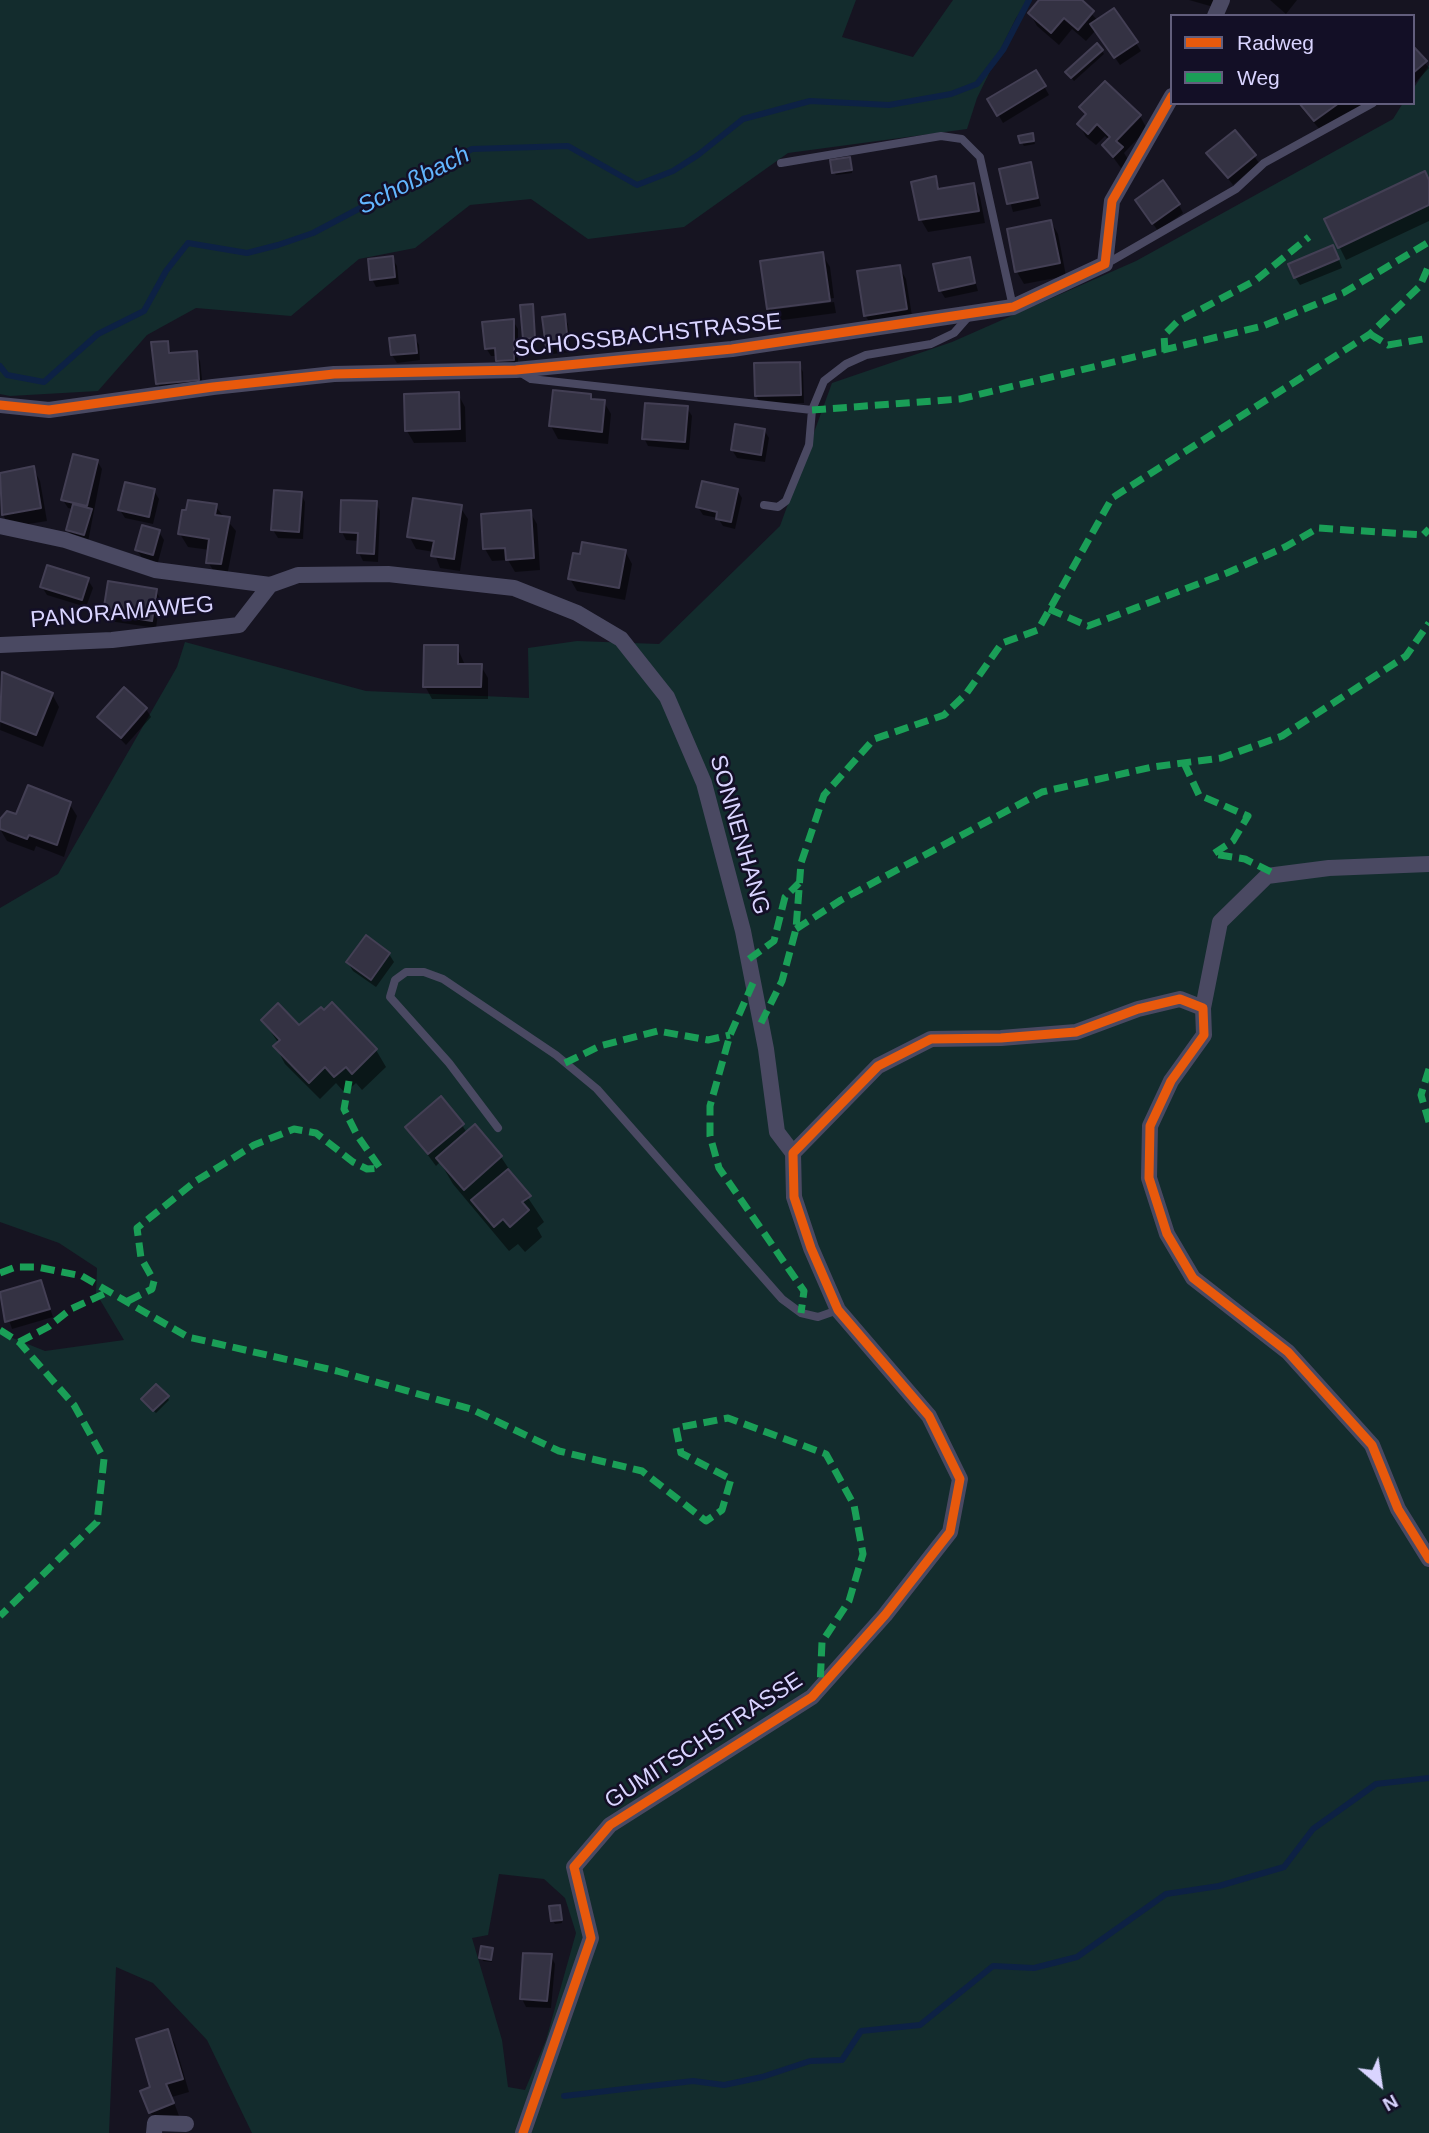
<!DOCTYPE html>
<html>
<head>
<meta charset="utf-8">
<style>
  body { margin:0 }
  #map { position:relative; width:1429px; height:2133px; overflow:hidden; background:#161421; font-family:Arial,sans-serif }
  canvas { display:block }
  .legend { position:absolute; left:1170px; top:14px; width:245px; height:91px; box-sizing:border-box; background:#130f26; border:2px solid #625e7d; margin:0; padding:9px 12px; list-style:none; font-size:21px; color:#d9d4ff }
  .legend li { display:flex; align-items:center; gap:14px; height:35px }
  .legend b { width:35px; border:2px solid #625e7d }
  .north { position:absolute; left:1345px; top:2049px; width:70px; height:70px; -webkit-text-stroke:5px #130f26; paint-order:stroke; rotate:151deg; font-size:19px; font-weight:700; line-height:28px; text-align:center; color:#d9d4ff }
  .north::after { content:''; display:block; margin:auto; width:24px; height:32px; background:#d9d4ff; clip-path:polygon(50% 0,100% 100%,50% 72%,0 100%) }
</style>
</head>
<body>
<div id="map">
<canvas width="1429" height="2133"></canvas>
<ul class="legend">
<li><b style="height:9px;background:#e8590c"></b>Radweg</li>
<li><b style="height:9px;background:#1a9f57"></b>Weg</li>
</ul>
<div class="north">N</div>
</div>
<script>
const context = document.querySelector('canvas').getContext('2d');
context.lineJoin = 'round';
function paint(path, color) { context.fillStyle = color; context.fill(path, 'evenodd'); }
const toPath = rows => new Path2D(rows.map(r => 'M' + r).join(''));
function stroke(path, color, width, dash) { context.strokeStyle = color; context.lineWidth = width; context.lineCap = dash ? 'butt' : 'round'; context.setLineDash(dash || []); context.stroke(path); }
function label(font, color, halo, rows, align = 'center') {
  context.font = font + ' Arial,sans-serif'; context.lineWidth = 5; context.setLineDash([]); context.textBaseline = 'middle'; context.strokeStyle = halo; context.fillStyle = color; for (const [text, x, y, turn = 0] of rows) {
    context.save(); context.translate(x, y); context.rotate((+turn || 0) * Math.PI / 180); context.textAlign = isNaN(turn) ? turn : align; if (halo) context.strokeText(text, 0, 0); context.fillText(text, 0, 0); context.restore();
  }
}
const green = toPath([
  [0,0,856,0,842,37,913,57,953,0,1030,0,1016,18,977,98,967,129,788,153,684,227,588,239,531,199,470,205,415,248,359,259,291,316,196,308,147,335,98,391,10,396,0,394],
  [1429,65,1429,2133,252,2133,207,2040,153,1983,116,1967,109,2133,0,2133,0,1333,45,1351,124,1340,96,1293,97,1268,59,1243,0,1222,0,908,58,874,177,667,185,642,366,691,529,698,528,648,577,641,659,644,780,526,832,383,952,342,1136,261,1393,119,1403,103,1413,103,1413,89],
  [499,1874,544,1879,565,1898,576,1933,546,2040,525,2090,508,2087,502,2040,472,1938,488,1935]
]);
const shadow = toPath([
  [1041,0,1079,0,1098,21,1136,43,1141,51,1120,65,1096,30,1086,41,1072,29,1059,45,1037,26,1030,13],
  [1189,0,1218,0,1217,8],
  [1270,0,1297,0,1286,14],
  [1413,49,1429,68,1413,85],
  [1102,51,1104,54,1074,81,1069,75],
  [1036,72,1049,95,1003,123,990,100],
  [1297,103,1362,103,1363,105,1322,132],
  [1082,108,1140,116,1147,129,1124,153,1129,161,1121,168,1104,145,1109,140,1105,136,1096,145,1086,137,1079,124,1086,116],
  [1032,135,1035,144,1024,146,1022,143],
  [1209,154,1254,156,1259,163,1233,185],
  [851,162,852,173,836,175,834,172],
  [1030,164,1041,206,1013,212,1001,170],
  [935,178,941,190,973,185,980,197,985,223,928,232,921,220],
  [1429,182,1429,221,1346,260,1326,220],
  [1179,205,1183,213,1158,231,1142,208],
  [1051,222,1058,234,1066,276,1024,284,1017,272,1009,230],
  [822,254,830,267,834,298,771,307,771,310,834,302,836,313,775,321,768,309],
  [1337,255,1342,268,1300,285,1295,277],
  [392,258,397,266,399,284,376,287,372,279],
  [969,259,978,291,945,298,940,290],
  [899,267,906,279,913,322,873,328,865,315],
  [532,306,536,341,527,342,525,338],
  [564,316,568,324,571,352,552,354,547,346],
  [513,321,518,329,518,368,502,368,497,356,491,356,486,348],
  [414,337,419,345,420,360,397,363,392,355],
  [167,343,172,355,196,353,200,361,203,388,162,392,158,384,153,344],
  [799,364,803,372,804,403,761,404,756,396],
  [458,394,465,407,466,442,414,443,407,431],
  [590,395,593,401,604,402,611,414,608,444,558,439,551,426],
  [687,408,692,416,689,450,648,446,644,438],
  [764,430,769,438,765,462,737,458,732,450],
  [97,461,102,469,88,542,72,537,68,529,73,509,68,508,63,500],
  [33,468,40,481,47,521,10,527,3,515,0,474],
  [737,490,742,498,735,529,723,526,718,518,703,515,698,507],
  [154,491,159,499,153,524,125,518,120,510],
  [301,494,305,502,303,539,278,538,273,530],
  [376,503,380,511,378,562,363,561,359,553,359,541,346,540,342,532],
  [215,506,236,531,227,576,216,575,208,562,210,550,188,547,180,534,188,512],
  [460,507,468,519,460,571,440,568,434,552,416,549,409,536],
  [530,512,537,524,540,570,515,572,508,560,492,561,485,549],
  [159,532,164,540,158,562,142,558,137,550],
  [625,551,632,564,625,600,577,591,570,579],
  [88,580,93,588,86,607,47,595,42,587],
  [155,590,160,598,156,628,109,621,105,613],
  [457,647,465,665,481,666,488,678,488,699,432,699,425,686],
  [3,674,52,694,59,707,43,747,0,730],
  [146,709,151,717,126,745,99,717],
  [69,803,77,816,64,857,36,846,34,851,7,841,0,829,0,822],
  [389,954,394,962,376,987,353,971,348,963],
  [263,1020,376,1050,386,1067,362,1090,356,1083,345,1093,336,1083,320,1099,285,1064,276,1047,279,1044],
  [462,1125,467,1133,474,1127,501,1157,544,1222,537,1228,542,1237,525,1252,518,1244,509,1251,453,1184,440,1162,436,1166,407,1127],
  [41,1282,53,1317,12,1329,0,1293],
  [167,1397,169,1400,156,1413,145,1402],
  [559,1906,562,1923,555,1924,553,1921],
  [492,1950,492,1962,483,1961,481,1957],
  [551,1956,555,1964,551,2008,526,2007,522,1999],
  [168,2031,175,2044,189,2092,172,2097,179,2116,158,2124,150,2112,152,2088]
]);
const stream = toPath([
  [0,366,7,375,44,382,98,334,144,311,166,271,188,243,247,253,278,245,313,233,472,149,568,146,637,185,673,171,698,155,743,119,810,101,889,105,951,94,977,84,1003,50,1029,0],
  [564,2096,693,2081,724,2085,762,2077,810,2061,842,2060,861,2031,920,2025,993,1966,1034,1968,1077,1957,1166,1894,1219,1886,1284,1867,1313,1829,1376,1784,1429,1778]
]);
const building = toPath([
  [1039,0,1082,0,1094,11,1078,30,1064,18,1051,33,1028,13,1039,0],
  [1114,8,1138,42,1114,58,1090,24,1114,8],
  [1097,43,1103,50,1071,78,1065,72,1097,43],
  [1413,46,1427,61,1413,73,1413,46],
  [1036,70,1046,86,997,116,987,99,1036,70],
  [1105,81,1141,115,1116,141,1123,147,1113,157,1102,145,1110,137,1097,124,1088,134,1077,124,1086,114,1079,107,1105,81],
  [1299,103,1339,103,1314,121,1299,103],
  [1235,130,1256,155,1228,178,1206,153,1235,130],
  [1033,133,1034,141,1020,143,1018,136,1033,133],
  [850,157,852,170,832,173,830,160,850,157],
  [1031,162,1038,198,1007,204,999,169,1031,162],
  [1425,171,1429,180,1429,205,1338,248,1324,219,1425,171],
  [936,176,938,189,974,183,979,211,919,220,911,182,936,176],
  [1163,180,1180,204,1152,224,1135,200,1163,180],
  [1051,220,1060,263,1015,272,1007,229,1051,220],
  [1333,245,1339,259,1294,278,1288,264,1333,245],
  [823,252,830,301,767,309,760,261,823,252],
  [393,256,395,277,370,280,368,259,393,256],
  [970,257,975,283,939,291,933,264,970,257],
  [900,265,907,309,864,316,857,271,900,265],
  [533,304,535,338,523,339,520,305,533,304],
  [565,314,568,344,546,347,542,317,565,314],
  [514,319,514,360,496,361,495,348,485,349,482,322,514,319],
  [415,335,417,353,391,355,389,338,415,335],
  [168,341,169,353,197,351,199,380,156,384,151,342,168,341],
  [800,362,801,395,755,396,754,363,800,362],
  [553,390,591,394,591,399,605,400,602,432,549,426,553,390],
  [459,392,460,429,405,431,404,394,459,392],
  [645,403,688,406,685,442,642,439,645,403],
  [735,424,765,429,761,455,731,450,735,424],
  [73,454,98,460,87,506,61,500,73,454],
  [34,466,41,508,2,515,0,473,34,466],
  [702,481,738,489,731,522,716,519,717,512,696,507,702,481],
  [125,482,155,489,149,517,118,510,125,482],
  [274,490,302,492,299,532,271,530,274,490],
  [413,498,462,505,454,559,431,556,434,541,407,537,413,498],
  [188,500,217,504,215,515,230,517,221,564,206,563,209,539,178,534,182,510,186,510,188,500],
  [341,500,377,501,374,554,357,553,358,533,340,532,341,500],
  [73,504,92,509,84,535,66,530,73,504],
  [531,510,534,558,506,560,505,548,483,549,481,514,531,510],
  [142,525,160,530,153,555,135,550,142,525],
  [582,542,626,550,619,588,568,579,573,553,580,554,582,542],
  [47,565,89,578,82,600,40,587,47,565],
  [108,581,157,589,152,621,103,613,108,581],
  [424,645,458,645,458,664,482,664,481,687,423,687,424,645],
  [2,672,53,693,36,735,0,721,2,672],
  [124,687,147,708,121,738,97,717,124,687],
  [28,785,71,802,57,845,29,835,27,839,0,829,0,819,7,811,16,814,28,785],
  [366,935,390,953,371,980,346,962,366,935],
  [332,1002,377,1049,352,1074,346,1067,334,1077,325,1067,309,1083,273,1046,280,1040,261,1020,278,1003,299,1025,321,1007,324,1010,332,1002],
  [441,1096,464,1124,428,1154,405,1127,441,1096],
  [475,1124,502,1156,464,1190,436,1158,475,1124],
  [508,1169,531,1196,522,1202,529,1210,510,1227,503,1219,494,1227,471,1200,508,1169],
  [41,1280,50,1309,5,1322,0,1292,41,1280],
  [156,1384,169,1396,153,1411,141,1399,156,1384],
  [560,1905,562,1920,551,1921,549,1906,560,1905],
  [481,1946,493,1948,491,1960,479,1958,481,1946],
  [523,1953,552,1954,547,2001,520,1999,523,1953],
  [168,2029,183,2079,166,2084,174,2103,149,2113,140,2091,150,2087,136,2039,168,2029]
]);
const service = toPath([
  [781,163,941,136,962,139,980,157,1013,307],
  [1106,264,1236,189,1264,163,1373,103],
  [518,371,531,379,812,410],
  [764,505,778,507,786,501,809,445,812,410,824,381,846,364,866,355,931,344,954,333,969,316],
  [498,1128,449,1063,390,997,395,980,406,972,424,972,443,979,556,1055,597,1089,782,1299,801,1313,818,1317,838,1310]
]);
const minor = toPath([
  [1215,16,1222,0],
  [0,405,49,410,213,387,334,374,516,370,732,349,1013,307,1105,264,1112,201,1172,96],
  [0,526,65,540,155,570,270,585,298,575,388,574,514,588,577,613,621,639,667,697,704,783,743,931,766,1049,777,1132,793,1153],
  [0,645,112,640,239,625,270,585],
  [1203,1008,1220,922,1267,876,1329,868,1429,864],
  [154,2133,155,2123,186,2124],
  [523,2133,591,1938,574,1867,610,1825,812,1697,885,1615,950,1532,960,1479,929,1416,838,1310,811,1248,794,1197,793,1153,878,1066,931,1039,1001,1038,1076,1032,1138,1009,1180,999,1203,1008,1204,1035,1171,1081,1150,1126,1149,1178,1167,1234,1193,1278,1288,1352,1372,1445,1398,1509,1429,1559]
]);
const quiet = toPath([
  [1370,334,1388,345,1429,338],
  [1165,352,1164,335,1177,322,1256,280,1309,237],
  [812,410,960,399,1263,326,1343,293,1429,242],
  [1049,609,1088,626,1227,573,1285,547,1318,528,1423,535,1429,529],
  [1184,763,1199,795,1248,816,1233,841,1213,854,1245,859,1277,875],
  [796,929,841,900,1042,792,1152,767,1221,758,1282,736,1406,656,1429,623],
  [749,959,774,941,785,897,799,883],
  [753,983,730,1035,710,1106,710,1136,719,1168,804,1291,801,1313],
  [761,1023,782,981,796,929,801,863,824,795,874,739,944,715,966,694,1002,643,1038,630,1112,498,1370,334,1420,286,1429,265],
  [565,1063,600,1046,658,1031,708,1040,730,1035],
  [1429,1069,1421,1095,1429,1122],
  [0,1273,16,1267,37,1267,82,1276,188,1337,337,1371,471,1409,559,1451,642,1471,706,1521,722,1510,731,1479,681,1453,676,1428,728,1418,826,1454,854,1505,863,1554,849,1601,822,1642,820,1687],
  [128,1301,152,1289,154,1281,141,1258,137,1228,196,1181,254,1145,294,1129,316,1133,353,1162,367,1169,380,1168,357,1135,344,1109,349,1081],
  [0,1330,19,1342,74,1405,104,1459,97,1522,0,1616],
  [19,1342,48,1327,71,1309,110,1291]
]);
const cycleway = toPath([
  [0,405,49,410,213,387,334,374,516,370,732,349,1013,307,1105,264,1112,201,1172,96],
  [523,2133,591,1938,574,1867,610,1825,812,1697,885,1615,950,1532,960,1479,929,1416,838,1310,811,1248,794,1197,793,1153,878,1066,931,1039,1001,1038,1076,1032,1138,1009,1180,999,1203,1008,1204,1035,1171,1081,1150,1126,1149,1178,1167,1234,1193,1278,1288,1352,1372,1445,1398,1509,1429,1559]
]);
const streetNames = [
  ["SCHOSSBACHSTRASSE",648,336,-6],
  ["PANORAMAWEG",122,613,-5],
  ["SONNENHANG",739,835,74],
  ["GUMITSCHSTRASSE",704,1741,-33]
];
const waterNames = [
  ["Schoßbach",414,181,-27]
];
paint(green, '#132c2d');
paint(shadow, '#0007');
stroke(stream, '#0d2144', 6);
paint(building, '#343243');
stroke(building, '#433f54', 2);
stroke(service, '#4a4962', 8);
stroke(minor, '#4a4962', 16);
stroke(quiet, '#1a9f57', 7, [14, 7]);
stroke(cycleway, '#e8590c', 9);
label('23px', '#d9d4ff', '#130f26', streetNames);
label('italic 24px', '#62b6ff', '#130f26', waterNames);
</script>
</body>
</html>
